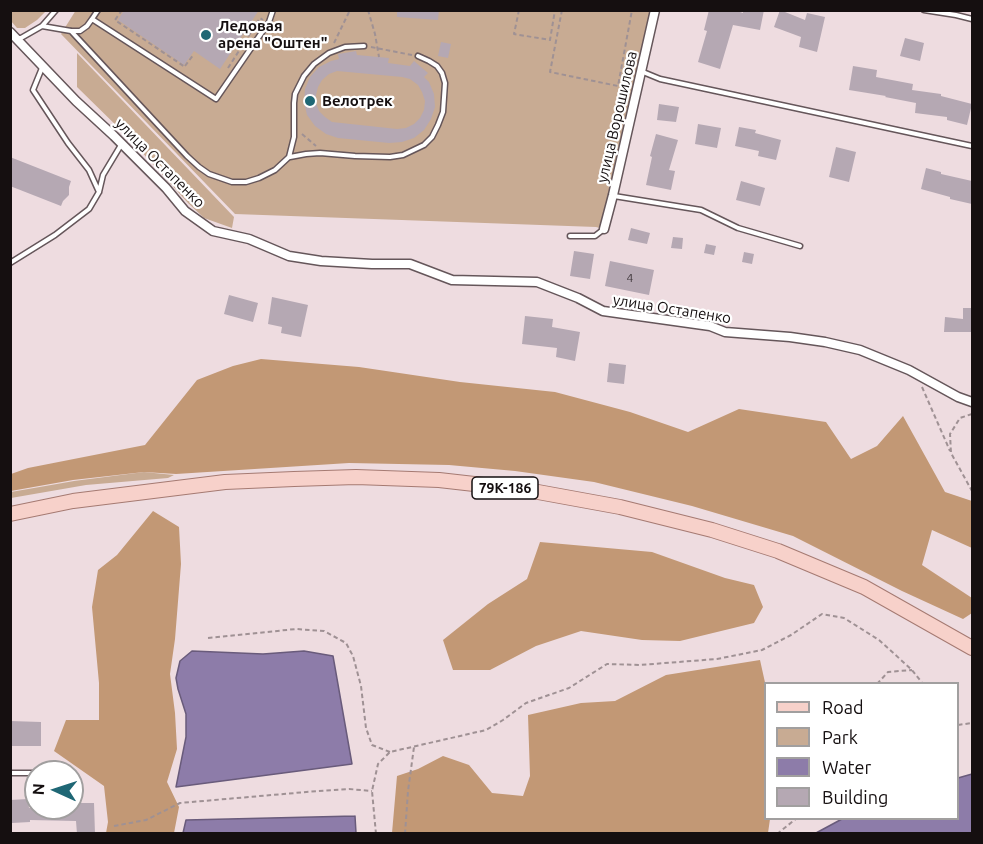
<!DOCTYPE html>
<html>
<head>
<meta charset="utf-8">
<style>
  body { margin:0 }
  #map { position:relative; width:983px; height:844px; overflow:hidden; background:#eedce0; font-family:Ubuntu,sans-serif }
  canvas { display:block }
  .frame { position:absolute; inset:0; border:12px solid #150f10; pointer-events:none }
  .legend { position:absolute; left:764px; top:682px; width:195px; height:138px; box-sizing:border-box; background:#fff; border:2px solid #a19f9f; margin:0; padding:8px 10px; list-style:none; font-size:18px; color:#150f10 }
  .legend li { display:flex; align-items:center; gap:12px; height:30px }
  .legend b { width:30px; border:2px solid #a19f9f }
  .north { position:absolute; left:24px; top:760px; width:60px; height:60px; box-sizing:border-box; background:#fff; border:2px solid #a19f9f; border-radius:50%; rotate:273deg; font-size:16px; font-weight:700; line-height:24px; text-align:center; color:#150f10 }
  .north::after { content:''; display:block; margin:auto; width:21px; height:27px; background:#1f6775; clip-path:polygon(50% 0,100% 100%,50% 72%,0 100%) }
</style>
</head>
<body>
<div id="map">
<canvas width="983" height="844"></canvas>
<div class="frame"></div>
<ul class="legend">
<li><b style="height:8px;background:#f7d1ca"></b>Road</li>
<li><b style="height:16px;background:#c8ab93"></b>Park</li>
<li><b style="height:16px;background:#8d7ca9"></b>Water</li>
<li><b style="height:16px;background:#b5a8b3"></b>Building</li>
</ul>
<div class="north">N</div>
</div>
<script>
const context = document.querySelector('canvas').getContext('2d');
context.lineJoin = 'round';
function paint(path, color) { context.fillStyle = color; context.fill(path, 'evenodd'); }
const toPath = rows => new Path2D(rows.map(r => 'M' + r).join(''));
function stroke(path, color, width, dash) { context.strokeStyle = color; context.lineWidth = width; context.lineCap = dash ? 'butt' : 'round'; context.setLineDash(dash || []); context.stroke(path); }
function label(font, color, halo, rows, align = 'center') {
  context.font = font + ' Ubuntu,sans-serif'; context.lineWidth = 4.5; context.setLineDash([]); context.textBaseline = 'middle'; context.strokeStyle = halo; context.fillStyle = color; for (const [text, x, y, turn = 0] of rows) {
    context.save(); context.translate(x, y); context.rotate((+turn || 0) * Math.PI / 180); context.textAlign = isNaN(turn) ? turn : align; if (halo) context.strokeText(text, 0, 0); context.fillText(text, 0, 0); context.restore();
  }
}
const green = toPath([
  [76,10,650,11,628,123,604,229,596,227,235,214,61,34],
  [10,11,11,10,46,11,37,20,25,28,17,28,11,21],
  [77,53,234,217,232,228,204,218,188,203,130,139,77,87],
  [144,472,174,475,168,478,86,485,11,498,11,492,74,481]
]);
const forest = toPath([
  [261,359,359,367,460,382,555,392,630,412,688,432,739,409,826,422,851,459,877,446,903,416,945,492,972,501,972,548,932,530,922,565,972,598,972,613,963,619,902,591,793,536,692,506,594,482,515,471,449,465,349,463,176,474,144,472,73,480,11,491,11,474,28,468,145,445,197,380,233,366],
  [153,511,179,527,181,564,175,639,170,674,175,713,177,749,167,782,179,807,174,833,106,833,108,822,104,786,54,751,66,720,99,720,99,683,92,607,98,570,117,555],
  [540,542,652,552,725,578,754,585,763,607,754,623,680,641,642,640,581,631,536,646,490,670,453,670,443,640,488,604,527,579],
  [760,660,766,687,766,818,770,819,768,833,392,833,397,776,418,769,443,756,469,765,492,793,523,796,530,776,528,715,581,703,615,701,666,675]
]);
const water = toPath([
  [192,651,263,654,304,651,333,656,352,764,176,787,186,737,186,714,178,689,176,678,180,661,192,651],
  [972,774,972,833,816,833,842,819,958,818,958,778,972,774],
  [355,816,356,833,183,833,186,820,355,816]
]);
const building = toPath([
  [124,10,259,10,220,69,194,51,184,65,118,20],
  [397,10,439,10,438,20,397,17],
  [709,10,734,10,743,13,743,10,764,10,760,30,733,25,720,69,698,62,707,31,704,30],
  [780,10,805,20,807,13,825,17,817,52,799,47,801,37,774,27],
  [905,38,924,43,920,61,900,56],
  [441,42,451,44,448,58,438,56],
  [356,51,357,55,389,58,388,63,410,66,414,61,428,73,424,77,429,82,434,94,435,107,431,119,424,130,414,138,402,142,389,143,338,138,326,134,315,126,307,115,304,102,305,89,310,77,319,67,331,61,339,59,338,54],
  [337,71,402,77,410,79,418,85,422,92,425,101,424,110,420,118,414,124,406,128,397,129,332,122,325,117,319,111,316,103,316,95,318,87,322,80,329,74],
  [853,66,877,70,876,77,913,84,912,90,941,94,941,96,972,104,967,125,947,120,947,117,915,113,916,103,885,97,886,96,849,90],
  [659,104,679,107,676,122,657,120],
  [698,124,721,128,717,148,695,144],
  [739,127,756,130,755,133,781,140,776,160,758,156,759,151,735,146],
  [656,134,678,140,669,170,675,171,671,190,646,185,652,157,650,156],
  [836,147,856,152,849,182,829,177],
  [10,157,71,181,69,187,69,195,63,201,61,206,10,186],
  [926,168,941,172,941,174,972,181,972,204,950,199,950,197,921,189],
  [741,181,765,188,760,206,736,200],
  [631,228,650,233,647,244,628,240],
  [673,237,683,238,682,249,671,248],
  [706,244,716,246,714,255,704,253],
  [574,251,594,254,590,279,570,276],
  [744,252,754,254,752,264,742,262],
  [610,261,654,270,649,295,605,286],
  [229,295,258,303,253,322,224,314],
  [272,297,308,305,301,337,281,333,282,327,268,324],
  [963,308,972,308,972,332,944,332,945,317,963,319],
  [525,316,553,319,552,327,580,332,575,361,556,357,557,348,522,344],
  [609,363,626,365,624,384,607,382],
  [10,721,41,722,41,746,10,746],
  [28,799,29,808,76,808,75,803,94,803,95,834,77,834,76,821,30,820,30,822,12,823,10,800]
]);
const path = toPath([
  [122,10,115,20,185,67],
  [368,10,375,34,379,57],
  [519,10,514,34,550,40,555,10],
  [562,10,550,72,618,86,632,10],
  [334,43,350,10],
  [371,47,412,55],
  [185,66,194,54],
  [228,68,260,18,263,20],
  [302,134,316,146],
  [922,387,950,451],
  [972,414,960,418,950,434,951,453,972,491],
  [208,638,296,629,324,631,346,643,353,656,361,686,366,728,372,745,390,752],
  [877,684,888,672,912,670],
  [958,725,972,723],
  [114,826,146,820,180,803,318,791,349,789,372,791],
  [376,834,372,791,378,764,390,752,486,730,503,720,526,703,569,688,607,664,640,665,717,659,762,650,791,635,822,614,844,618,879,640,912,670,923,684],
  [405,834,408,791,414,747],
  [777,834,797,818]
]);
const lane = toPath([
  [924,10,956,15,972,19],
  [92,19,98,10],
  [42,26,71,31,80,31,87,26,92,19,216,99,269,22,273,10],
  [71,31,187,156,199,167,209,174,232,182,246,182,259,178,275,170,289,157,294,137,294,103,295,94,304,76,314,64,329,53,345,47,364,46],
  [16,38,21,38,42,26,56,10],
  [42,68,33,90,68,143,89,170,99,192],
  [643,72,660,79,972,146],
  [290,157,306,154,320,153,355,156,390,157,403,155,424,145,432,137,438,125,443,112,445,83,442,73,437,66,429,61,418,56],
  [614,196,701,210,738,228,800,246],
  [570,236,595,236,604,229],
  [10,263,55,235,89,209,99,192,103,175,121,145],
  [10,773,36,773]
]);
const street = toPath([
  [10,32,76,101,114,136,166,188,185,211,213,231,249,239,289,256,321,261,372,264,410,264,452,280,537,282,578,298,603,311,710,326,725,332,790,337,825,342,860,350,909,370,958,397,972,402],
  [604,229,613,195,655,10]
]);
const primary = toPath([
  [10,514,73,501,225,482,294,479,356,477,439,480,527,490,620,507,712,530,778,551,864,587,972,648]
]);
const markers = [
  [206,35,6,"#1f6775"],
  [310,101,6,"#1f6775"]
];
const numberNames = [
  ["4",630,278]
];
const shields = [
  [505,488,66]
];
const shieldNames = [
  ["79К-186",505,488]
];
const poiNames = [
  ["Ледовая",218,26],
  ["арена \"Оштен\"",218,43],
  ["Велотрек",322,101]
];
const streetNames = [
  ["улица Ворошилова",617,117,-77],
  ["улица Остапенко",160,163,45],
  ["улица Остапенко",672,309,9]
];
paint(green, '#c8ab93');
paint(forest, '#c29875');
paint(water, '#8d7ca9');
stroke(water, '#695b7b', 1.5);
paint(building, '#b5a8b3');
stroke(lane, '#65565a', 7);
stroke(street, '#65565a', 11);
stroke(primary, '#a57a72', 16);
stroke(path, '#9f9194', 2, [4.5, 3]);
stroke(lane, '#fff', 4);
stroke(street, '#fff', 8);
stroke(primary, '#f7d1ca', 14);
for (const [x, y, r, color] of markers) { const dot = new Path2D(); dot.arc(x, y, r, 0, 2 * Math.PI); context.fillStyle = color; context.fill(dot); stroke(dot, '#fff', 2); }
label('12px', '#3d3539', null, numberNames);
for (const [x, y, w] of shields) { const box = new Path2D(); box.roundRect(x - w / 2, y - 11, w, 22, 4.5); context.fillStyle = '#fff'; context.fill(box); stroke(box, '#150f10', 1.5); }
label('bold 14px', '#150f10', null, shieldNames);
label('bold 15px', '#150f10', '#fff', poiNames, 'left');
label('15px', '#150f10', '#fff', streetNames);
</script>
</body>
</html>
